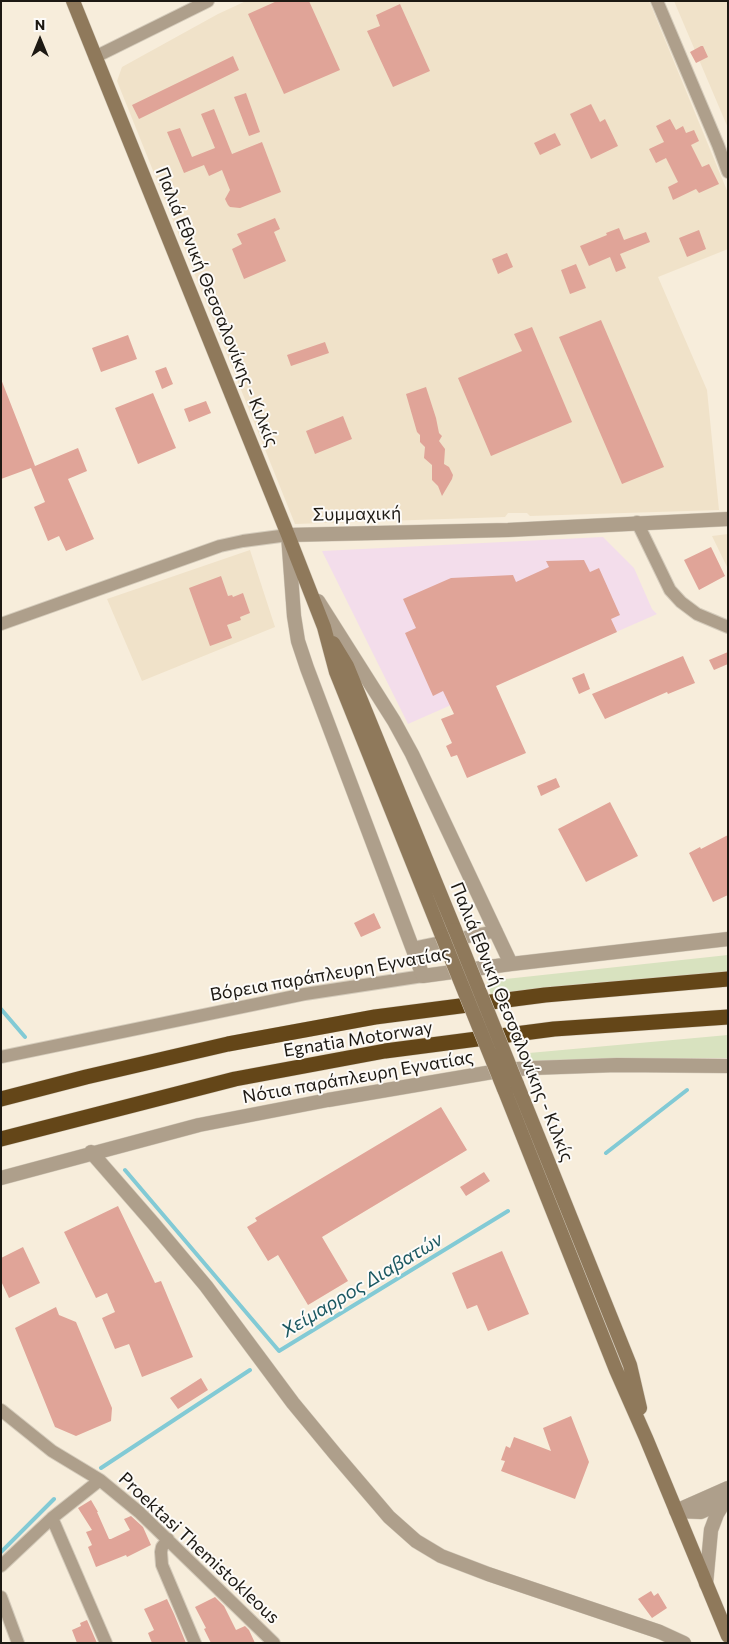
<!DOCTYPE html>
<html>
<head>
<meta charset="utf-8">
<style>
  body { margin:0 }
  #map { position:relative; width:729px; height:1644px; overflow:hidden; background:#f7eddb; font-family:Commissioner,sans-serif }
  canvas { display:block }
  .frame { position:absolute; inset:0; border:2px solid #1d1913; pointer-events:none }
  .north { position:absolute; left:15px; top:15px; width:50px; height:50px; -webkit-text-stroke:4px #fdfbf8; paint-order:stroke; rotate:0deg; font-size:14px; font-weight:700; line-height:20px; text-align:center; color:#1d1913 }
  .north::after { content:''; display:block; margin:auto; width:18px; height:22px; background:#1d1913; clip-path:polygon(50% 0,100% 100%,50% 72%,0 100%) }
</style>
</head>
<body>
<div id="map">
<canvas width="729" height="1644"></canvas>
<div class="frame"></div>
<div class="north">N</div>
</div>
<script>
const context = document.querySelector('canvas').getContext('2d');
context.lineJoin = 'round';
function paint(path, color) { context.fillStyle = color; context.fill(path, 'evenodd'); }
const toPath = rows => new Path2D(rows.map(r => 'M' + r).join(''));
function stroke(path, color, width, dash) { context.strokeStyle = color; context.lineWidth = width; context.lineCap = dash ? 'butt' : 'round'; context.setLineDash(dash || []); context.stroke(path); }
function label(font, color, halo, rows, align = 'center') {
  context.font = font + ' Commissioner,sans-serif'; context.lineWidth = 4; context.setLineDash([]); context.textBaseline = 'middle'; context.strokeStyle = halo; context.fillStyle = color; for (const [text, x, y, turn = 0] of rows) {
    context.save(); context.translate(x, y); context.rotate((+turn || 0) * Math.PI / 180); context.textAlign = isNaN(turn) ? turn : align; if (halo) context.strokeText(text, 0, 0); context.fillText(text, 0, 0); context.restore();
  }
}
const commercial = toPath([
  [603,537,634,568,652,609,657,614,408,724,322,551]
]);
const built = toPath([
  [246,1,649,1,728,193,728,249,658,277,707,390,719,510,530,516,527,513,508,513,505,517,295,524,117,81,122,67,218,14],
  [674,1,728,1,728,128],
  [728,534,728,569,712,536],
  [250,550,275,627,142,681,107,599]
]);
const green = toPath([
  [728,955,728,973,491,995,487,981],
  [728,1035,728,1058,602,1058,523,1065,518,1054]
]);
const stream = toPath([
  [1,1009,25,1037],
  [606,1153,687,1090],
  [125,1170,279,1351,508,1211],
  [101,1468,250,1370],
  [1,1552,54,1499]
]);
const building = toPath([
  [277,1,309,1,340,70,284,94,248,14],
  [400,4,430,71,393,87,367,31,380,26,376,15],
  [701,46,703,46,708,57,696,63,690,52],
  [233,56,239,70,139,119,132,105],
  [246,93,260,132,249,136,234,97],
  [591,104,600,122,605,119,618,146,591,159,570,114],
  [214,109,232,154,262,142,281,192,240,208,230,207,228,205,225,199,230,190,222,170,209,176,204,165,184,173,167,132,180,128,192,157,215,148,201,114],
  [670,119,676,130,683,126,686,133,694,130,699,141,691,145,702,167,709,164,719,184,699,193,696,189,673,200,668,187,678,182,666,158,656,163,649,149,664,142,656,126],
  [555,133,561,145,540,155,534,143],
  [275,218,280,229,274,232,286,261,244,279,232,249,242,244,237,234],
  [619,228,624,240,646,232,650,242,620,254,626,268,616,272,610,257,589,266,580,246,607,235,606,233],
  [699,230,706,249,687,257,679,238],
  [507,253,513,267,498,274,492,259],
  [576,264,586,288,570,294,561,270],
  [601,320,664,467,622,484,559,337],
  [532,327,572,422,491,456,458,378,522,351,514,334],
  [128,335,137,359,101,372,92,348],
  [325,342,329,353,291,366,287,355],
  [166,367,173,384,162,389,155,371],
  [1,379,35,466,78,448,87,471,68,479,94,539,66,551,59,536,48,541,34,507,45,502,31,468,1,479],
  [426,387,436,418,439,433,442,436,439,441,445,449,444,464,449,467,453,475,452,479,442,496,438,486,432,480,432,465,424,458,425,447,420,442,420,435,417,432,406,394],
  [153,393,176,448,138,464,115,408],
  [206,401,211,413,189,422,184,409],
  [343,416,352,439,315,454,306,431],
  [711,547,725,576,699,590,684,560],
  [584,560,590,572,599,568,620,615,611,619,617,632,496,686,526,753,467,778,457,755,451,757,446,746,452,743,441,719,454,714,443,691,433,696,405,633,416,628,403,599,451,578,513,575,516,582,549,567,546,561],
  [221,576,228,596,232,595,233,597,243,593,250,613,240,617,241,620,227,625,232,638,210,646,189,588],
  [728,652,728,664,714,670,709,660],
  [683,656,695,683,668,694,667,692,605,719,592,694],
  [584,673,590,689,579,694,572,678],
  [556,778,560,787,541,796,537,786],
  [610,802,638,856,586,882,558,829],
  [728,835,728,895,713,902,689,853,700,847,701,849],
  [374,913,381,928,361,937,354,923],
  [441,1107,467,1150,322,1237,348,1281,308,1305,278,1255,268,1261,247,1227,257,1221,255,1218],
  [484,1172,490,1181,466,1196,460,1187],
  [118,1206,155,1283,161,1281,193,1357,142,1377,129,1344,115,1349,102,1318,115,1312,107,1293,96,1298,64,1232],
  [23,1247,40,1283,9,1298,1,1281,1,1258],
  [502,1251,529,1314,488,1331,477,1305,467,1309,452,1273],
  [56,1307,59,1315,76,1322,112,1408,111,1421,76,1436,55,1427,15,1328],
  [201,1378,208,1390,178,1409,170,1398],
  [571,1416,589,1462,575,1499,501,1471,505,1461,501,1460,506,1446,510,1448,514,1437,551,1451,543,1428],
  [91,1500,98,1512,97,1512,109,1539,111,1539,130,1530,124,1519,131,1516,143,1527,151,1545,127,1557,126,1555,96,1567,88,1547,92,1545,86,1532,92,1530,78,1508],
  [651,1591,654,1596,658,1593,667,1608,652,1618,638,1599],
  [215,1597,224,1606,236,1630,245,1626,249,1630,255,1643,211,1643,204,1629,206,1628,195,1607],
  [167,1599,174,1614,186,1643,152,1643,148,1633,154,1630,144,1609],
  [87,1620,97,1643,77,1643,72,1630,81,1626,80,1623]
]);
const minor = toPath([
  [657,1,718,145,728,172],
  [95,57,208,1],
  [637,522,670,590,681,602,697,614,728,627],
  [1,624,220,546,243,541,288,535],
  [413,948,496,931],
  [1,1057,305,994,423,976],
  [1,1410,52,1451,100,1480,139,1512,274,1643],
  [52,1518,106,1643],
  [168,1539,162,1547,161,1552,162,1565,195,1643],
  [1,1566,52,1518,100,1480],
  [1,1597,18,1643]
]);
const tertiary = toPath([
  [728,519,508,530,288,535,294,616,298,641,307,668,423,976,511,964,728,939],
  [318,601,394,721,412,754,511,964],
  [91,1152,153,1223,206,1286,293,1403,336,1455,389,1517,416,1541,441,1556,488,1574,660,1632,684,1643],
  [1,1178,199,1125,328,1100,504,1070,532,1068,617,1065,728,1066],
  [676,1511,728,1488],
  [677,1511,701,1512,723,1502],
  [706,1584,711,1530,717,1514,725,1501]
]);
const secondary = toPath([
  [73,1,288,535,324,627,336,672,442,936],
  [333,643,347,666,455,930],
  [517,1084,630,1365,640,1408],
  [504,1089,616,1370,646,1438,728,1636]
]);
const motorway = toPath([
  [1,1099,86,1077,228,1044,375,1017,545,995,728,979],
  [1,1139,235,1079,385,1051,554,1029,728,1017]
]);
const secondaryBridge = toPath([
  [455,930,517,1084],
  [442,936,504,1089]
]);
const streetNames = [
  ["Παλιά Εθνική Θεσσαλονίκης - Κιλκίς",217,307,68],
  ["Συμμαχική",357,514,-1],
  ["Βόρεια παράπλευρη Εγνατίας",330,974,-10],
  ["Παλιά Εθνική Θεσσαλονίκης - Κιλκίς",512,1022,68],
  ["Egnatia Motorway",358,1039,-9],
  ["Νότια παράπλευρη Εγνατίας",358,1077,-10],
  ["Proektasi Themistokleous",199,1548,43]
];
const waterNames = [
  ["Χείμαρρος Διαβατών",362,1285,-31]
];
paint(commercial, '#f3ddeb');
paint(built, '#f0e2c9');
paint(green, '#d8e2bf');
stroke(stream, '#82cad5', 4);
paint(building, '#e0a498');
stroke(minor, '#d4cbbb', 14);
stroke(tertiary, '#d4cbbb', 15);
stroke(secondary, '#d4cbbb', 15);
stroke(motorway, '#d4cbbb', 16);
stroke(minor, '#ae9f8b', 12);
stroke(tertiary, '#ae9f8b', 14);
stroke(secondary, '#8f795b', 14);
stroke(motorway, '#644618', 15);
stroke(secondaryBridge, '#d4cbbb', 15, []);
stroke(secondaryBridge, '#8f795b', 14);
label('18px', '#1d1913', '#fdfbf8', streetNames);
label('italic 19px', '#1b5861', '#fdfbf8', waterNames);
</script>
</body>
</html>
